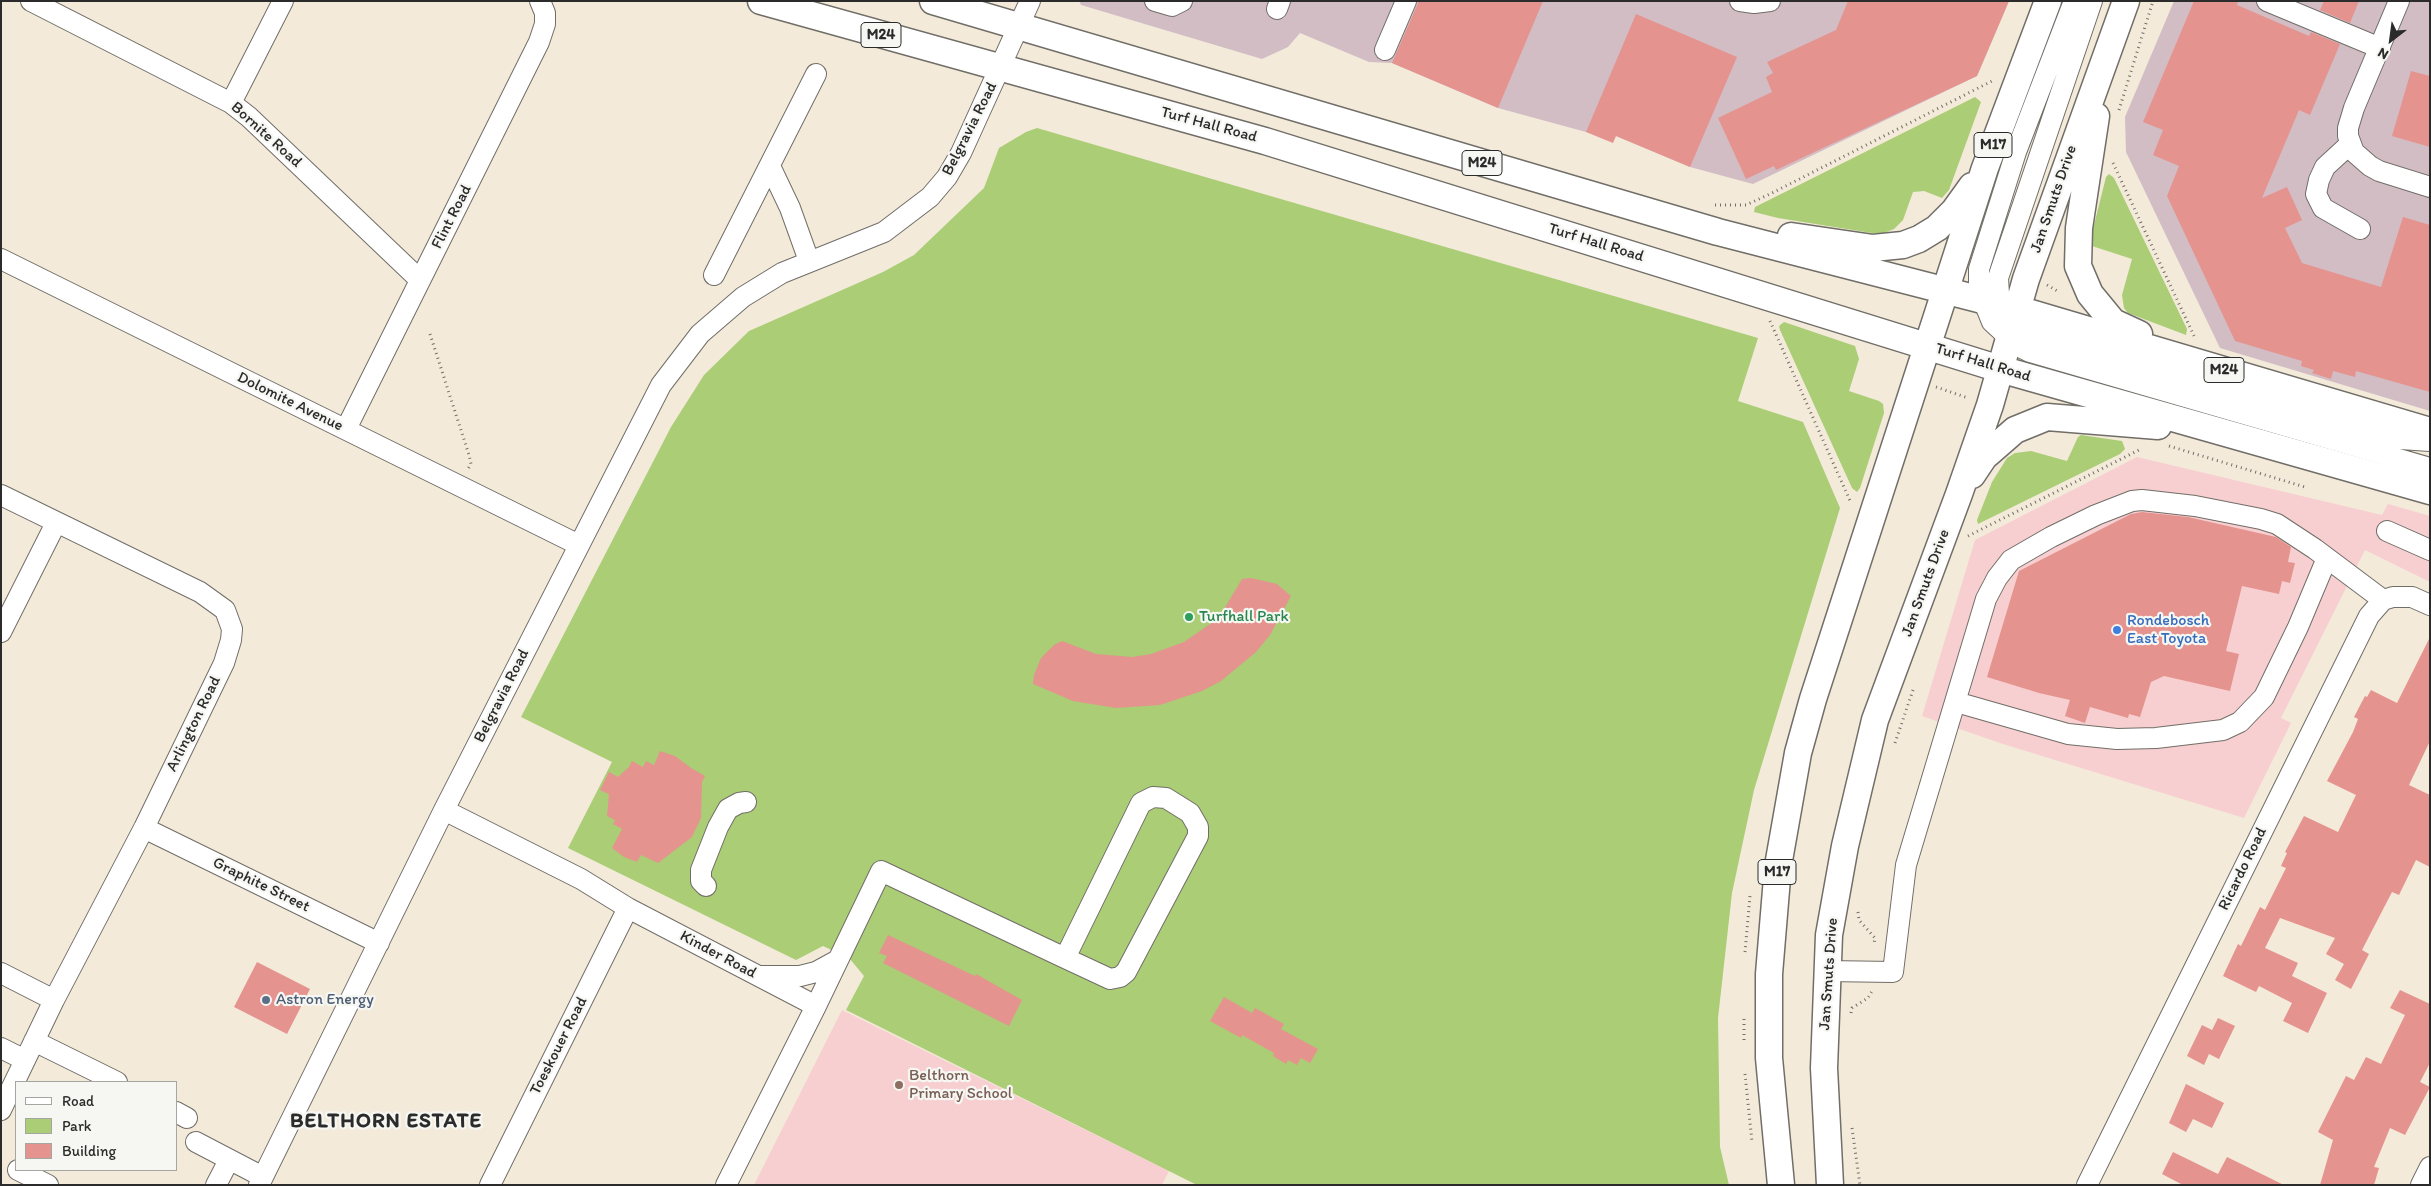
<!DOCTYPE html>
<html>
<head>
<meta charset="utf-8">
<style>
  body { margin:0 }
  #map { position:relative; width:2431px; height:1186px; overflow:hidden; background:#f3eada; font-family:Itim,sans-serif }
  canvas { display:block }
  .frame { position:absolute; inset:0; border:2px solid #2b2b2b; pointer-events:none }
  .legend { position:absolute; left:15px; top:1081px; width:162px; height:90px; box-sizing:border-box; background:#f6f6f2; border:1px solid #a5a5a2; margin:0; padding:6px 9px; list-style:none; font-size:15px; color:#2b2b2b }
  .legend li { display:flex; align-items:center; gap:10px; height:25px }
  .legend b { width:25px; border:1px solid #a5a5a2 }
  .north { position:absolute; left:2366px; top:15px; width:50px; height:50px; -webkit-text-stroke:4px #f6f6f2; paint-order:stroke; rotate:210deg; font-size:14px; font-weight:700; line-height:20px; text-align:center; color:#2b2b2b }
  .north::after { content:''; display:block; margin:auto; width:18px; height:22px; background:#2b2b2b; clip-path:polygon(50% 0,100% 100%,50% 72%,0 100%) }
</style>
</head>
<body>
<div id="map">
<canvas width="2431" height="1186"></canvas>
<div class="frame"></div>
<ul class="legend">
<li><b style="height:6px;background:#fff"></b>Road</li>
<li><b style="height:14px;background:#aacd76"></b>Park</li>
<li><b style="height:14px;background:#e5938e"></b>Building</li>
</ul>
<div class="north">N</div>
</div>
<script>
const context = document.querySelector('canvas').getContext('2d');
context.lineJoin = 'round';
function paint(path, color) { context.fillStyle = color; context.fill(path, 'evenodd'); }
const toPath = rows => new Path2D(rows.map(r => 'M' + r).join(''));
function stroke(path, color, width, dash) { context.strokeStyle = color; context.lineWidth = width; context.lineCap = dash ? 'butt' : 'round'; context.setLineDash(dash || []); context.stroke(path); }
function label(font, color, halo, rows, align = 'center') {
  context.font = font + ' Itim,sans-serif'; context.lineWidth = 4.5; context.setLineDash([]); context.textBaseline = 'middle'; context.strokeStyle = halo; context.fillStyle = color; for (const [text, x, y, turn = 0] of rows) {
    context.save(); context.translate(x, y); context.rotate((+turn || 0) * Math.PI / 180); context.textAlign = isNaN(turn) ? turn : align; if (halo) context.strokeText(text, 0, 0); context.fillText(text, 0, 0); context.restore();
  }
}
const built = toPath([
  [2137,457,2382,515,2388,504,2430,516,2430,582,2365,550,2281,718,2291,723,2244,818,2003,744,1922,716,1975,540],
  [842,1010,1169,1171,1162,1185,754,1185]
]);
const industrial = toPath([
  [1079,1,2009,1,1977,76,1753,184,1690,167,1616,136,1586,132,1498,108,1392,63,1369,62,1300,33,1288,47,1262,59,1081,5],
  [2174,1,2430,1,2430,411,2220,348,2126,152,2125,117]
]);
const green = toPath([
  [1975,97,1981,102,1949,190,1942,198,1924,191,1913,192,1903,220,1894,229,1884,233,1872,233,1778,218,1754,212,1755,207],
  [1037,128,1758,338,1738,401,1803,422,1840,508,1754,790,1732,893,1718,1018,1720,1147,1729,1185,1197,1185,846,1010,864,976,850,959,823,946,796,960,568,848,612,762,521,717,671,427,704,375,749,331,883,272,914,255,984,188,999,148,1026,132],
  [2109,174,2114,178,2187,329,2186,335,2128,313,2124,308,2122,295,2132,259,2092,246,2093,229,2106,177],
  [1784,322,1855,346,1859,359,1849,391,1879,401,1883,404,1884,413,1860,488,1857,492,1852,488,1780,330,1779,326],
  [2081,435,2122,441,2125,449,2120,454,1978,524,1977,520,1992,482,2007,458,2015,453,2031,451,2067,461,2078,437]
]);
const building = toPath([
  [1419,1,1543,1,1498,108,1392,63],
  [1848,1,2009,1,1977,76,1776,170,1774,166,1746,179,1718,118,1772,92,1766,77,1773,73,1767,62,1836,30],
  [2194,1,2238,1,2237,5,2309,36,2311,32,2340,44,2310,115,2299,110,2262,198,2287,187,2302,220,2285,228,2302,263,2381,287,2403,217,2430,225,2430,392,2356,371,2355,377,2333,371,2331,379,2312,373,2314,370,2301,366,2302,361,2235,341,2167,196,2179,166,2153,155,2163,130,2143,122],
  [2324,1,2359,1,2350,23,2320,10],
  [1636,14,1737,57,1690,167,1616,136,1613,143,1586,132],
  [2411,71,2430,76,2430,147,2392,136],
  [2142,512,2188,517,2276,537,2291,547,2288,562,2295,563,2290,583,2282,581,2279,594,2242,586,2226,651,2239,654,2230,691,2164,676,2151,682,2140,717,2129,714,2128,718,2090,707,2085,723,2065,716,2070,700,2039,693,1987,677,2019,571,2131,514],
  [1251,578,1277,584,1291,596,1270,635,1256,652,1221,681,1202,691,1160,705,1116,708,1073,701,1033,684,1034,675,1041,658,1054,645,1062,641,1096,654,1132,657,1151,654,1184,642,1213,622,1224,609,1242,579],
  [2430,637,2430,741,2409,785,2430,795,2430,867,2416,860,2399,895,2392,892,2362,950,2369,954,2351,989,2335,980,2344,964,2326,954,2335,938,2280,918,2265,948,2298,963,2292,976,2327,993,2308,1033,2283,1021,2292,1003,2259,986,2256,992,2223,976,2238,944,2241,946,2260,907,2265,910,2286,868,2281,866,2287,853,2285,852,2304,816,2338,832,2356,795,2327,781,2353,732,2358,719,2354,717,2365,696,2367,697,2371,690,2397,703],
  [660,751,675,756,691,768,705,776,702,782,701,818,692,837,658,863,641,855,637,862,624,857,612,848,622,829,613,824,615,820,607,816,609,794,600,790,609,772,618,777,629,767,632,761,643,767,646,761,654,765],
  [888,935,975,976,976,974,1022,1000,1009,1026,883,963,887,956,879,953],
  [257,962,310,989,287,1034,234,1007],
  [2400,990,2430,1004,2430,1063,2420,1082,2430,1087,2405,1135,2390,1128,2374,1167,2379,1168,2374,1185,2320,1185,2333,1140,2318,1132,2346,1076,2354,1080,2366,1057,2381,1064,2405,1015,2390,1008],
  [1224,997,1252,1013,1255,1008,1284,1024,1281,1029,1318,1049,1310,1063,1301,1058,1297,1065,1288,1060,1286,1064,1273,1056,1274,1053,1242,1035,1241,1038,1210,1021],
  [2218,1018,2235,1026,2219,1059,2209,1054,2204,1065,2187,1056,2202,1025,2212,1030],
  [2186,1084,2224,1103,2212,1128,2193,1119,2186,1132,2169,1123],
  [2173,1152,2218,1174,2227,1157,2284,1185,2183,1185,2162,1174]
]);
const path = toPath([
  [2119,110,2153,1],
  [2113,163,2195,338],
  [1715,205,1746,205,1770,194,1992,81],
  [2047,285,2059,292],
  [1770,321,1851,503],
  [430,334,469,455,471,464,468,469],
  [1936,387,1968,398],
  [2169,446,2305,487],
  [1968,536,2141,449],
  [1895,743,1913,690],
  [1858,912,1859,920,1875,938,1874,943],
  [1745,952,1750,896],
  [1851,1013,1852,1008,1868,998,1872,991],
  [1744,1019,1744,1040],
  [1745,1074,1752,1142],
  [1852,1128,1860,1185]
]);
const minor = toPath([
  [31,1,231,103,249,117,420,280],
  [1155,1,1172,6,1182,1],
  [1740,1,1754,3,1770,1],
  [2074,1,2016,152,1979,269,1979,290,1992,322,2018,346,2030,352,2430,468],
  [2092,1,1998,278,1999,294,2009,313,2027,329,2048,338,2274,406,2401,439,2430,441],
  [2267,1,2380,48],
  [2399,1,2354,108,2348,128,2348,136,2354,152,2370,166,2379,171,2430,187],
  [1277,9,1280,1],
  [1385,50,1406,1],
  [231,103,283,1],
  [2350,144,2325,167,2319,180,2316,194,2323,208,2360,229],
  [770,166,790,208,809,261],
  [1,259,579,545],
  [714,275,816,74],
  [346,429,539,42,545,24,545,13,540,1],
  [1,495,200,592,225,610,232,629,231,640,224,663,144,828,54,1000,1,1110],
  [2387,531,2430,550],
  [1,632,56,523],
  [1956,702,2068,734,2117,739,2156,738,2223,730,2240,722,2264,697,2298,627,2327,558],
  [444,810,581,879,628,908,816,1006,726,1185],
  [144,828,379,943],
  [706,886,701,881,701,870,718,827,728,809,739,803,746,802],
  [1827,971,1893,972,1906,865,1986,599,1997,578,2011,560,2051,537,2096,515,2132,501,2142,500,2195,506,2261,519,2277,524,2315,549,2383,600],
  [1,973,54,1000],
  [759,976,800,976,816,972,838,960],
  [816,1006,881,871,1065,958,1141,803,1153,797,1166,798,1190,813,1198,827,1198,836,1126,972,1120,977,1110,979,1065,958],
  [34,1041,117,1082],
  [1,1048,25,1060],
  [176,1112,187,1118],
  [196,1142,263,1177],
  [18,1170,48,1185],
  [216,1185,229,1160],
  [259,1185,444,810,661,385,700,334,743,297,782,273,884,232,930,197,947,177,961,153,1030,1],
  [490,1185,628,908],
  [2087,1185,2369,616,2383,600,2393,597,2412,597,2430,605],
  [2421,1185,2430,1167]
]);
const major = toPath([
  [761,1,1265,141,2000,369,2430,491],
  [933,1,1718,232,2017,309,2430,431],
  [2096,116,2079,228,2078,266,2090,294,2113,322,2139,334],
  [1791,236,1873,248,1903,245,1919,239,1937,228,1954,211,1972,186],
  [1972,475,1984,457,2015,430,2047,417,2158,426],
  [1781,1185,1769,1058,1769,974,1778,866,1798,753,1813,699,1985,168,2048,1],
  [1830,1185,1824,1068,1829,935,1845,846,1875,720,1959,494,1990,405,2026,279,2126,1]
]);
const markers = [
  [1189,617,5,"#2e9e5b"],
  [2117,630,5,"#3f7fe0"],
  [266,1000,5,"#5c6f8a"],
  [899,1085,5,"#8d6e63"]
];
const shields = [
  [881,35,40],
  [1993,145,38],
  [1482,163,40],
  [2224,370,40],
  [1777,872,38]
];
const shieldNames = [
  ["M24",881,35],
  ["M17",1993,145],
  ["M24",1482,163],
  ["M24",2224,370],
  ["M17",1777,872]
];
const streetNames = [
  ["Turf Hall Road",1209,125,15],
  ["Belgravia Road",970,129,-63],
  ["Bornite Road",266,135,42],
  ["Jan Smuts Drive",2054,199,-71],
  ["Flint Road",452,217,-63],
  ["Turf Hall Road",1596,243,17],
  ["Turf Hall Road",1983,363,17],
  ["Dolomite Avenue",290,402,26],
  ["Jan Smuts Drive",1926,583,-70],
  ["Belgravia Road",502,696,-63],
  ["Arlington Road",194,724,-64],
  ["Ricardo Road",2243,869,-64],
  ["Graphite Street",261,885,26],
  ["Kinder Road",718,955,28],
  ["Jan Smuts Drive",1829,974,-86],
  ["Toeskouer Road",559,1046,-63]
];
const leisureNames = [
  ["Turfhall Park",1199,617]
];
const shopNames = [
  ["Rondebosch",2127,621],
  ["East Toyota",2127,639]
];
const serviceNames = [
  ["Astron Energy",276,1000]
];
const educationNames = [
  ["Belthorn",909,1076],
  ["Primary School",909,1094]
];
const districtNames = [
  ["BELTHORN ESTATE",386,1122]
];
paint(built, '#f7cfd0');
paint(industrial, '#d2bdc5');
paint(green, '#aacd76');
paint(building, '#e5938e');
stroke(minor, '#716e68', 22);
stroke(major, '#716e68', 29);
stroke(path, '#716e68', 3, [1, 4]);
stroke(minor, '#fff', 20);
stroke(major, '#fff', 26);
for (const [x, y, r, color] of markers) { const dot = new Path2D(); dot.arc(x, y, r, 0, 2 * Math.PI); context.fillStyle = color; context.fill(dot); stroke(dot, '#f6f6f2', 2); }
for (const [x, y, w] of shields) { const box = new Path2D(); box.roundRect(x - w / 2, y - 12.5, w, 25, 4); context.fillStyle = '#f6f6f2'; context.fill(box); stroke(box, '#2b2b2b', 1); }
label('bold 15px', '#2b2b2b', null, shieldNames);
label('16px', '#2b2b2b', '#f6f6f2', streetNames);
label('16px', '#27864d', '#f6f6f2', leisureNames, 'left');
label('16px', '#366cbe', '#f6f6f2', shopNames, 'left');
label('16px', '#4e5e75', '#f6f6f2', serviceNames, 'left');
label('16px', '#785e54', '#f6f6f2', educationNames, 'left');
context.letterSpacing = '1px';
label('bold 21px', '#2b2b2b', '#f6f6f2', districtNames);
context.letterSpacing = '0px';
</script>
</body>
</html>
